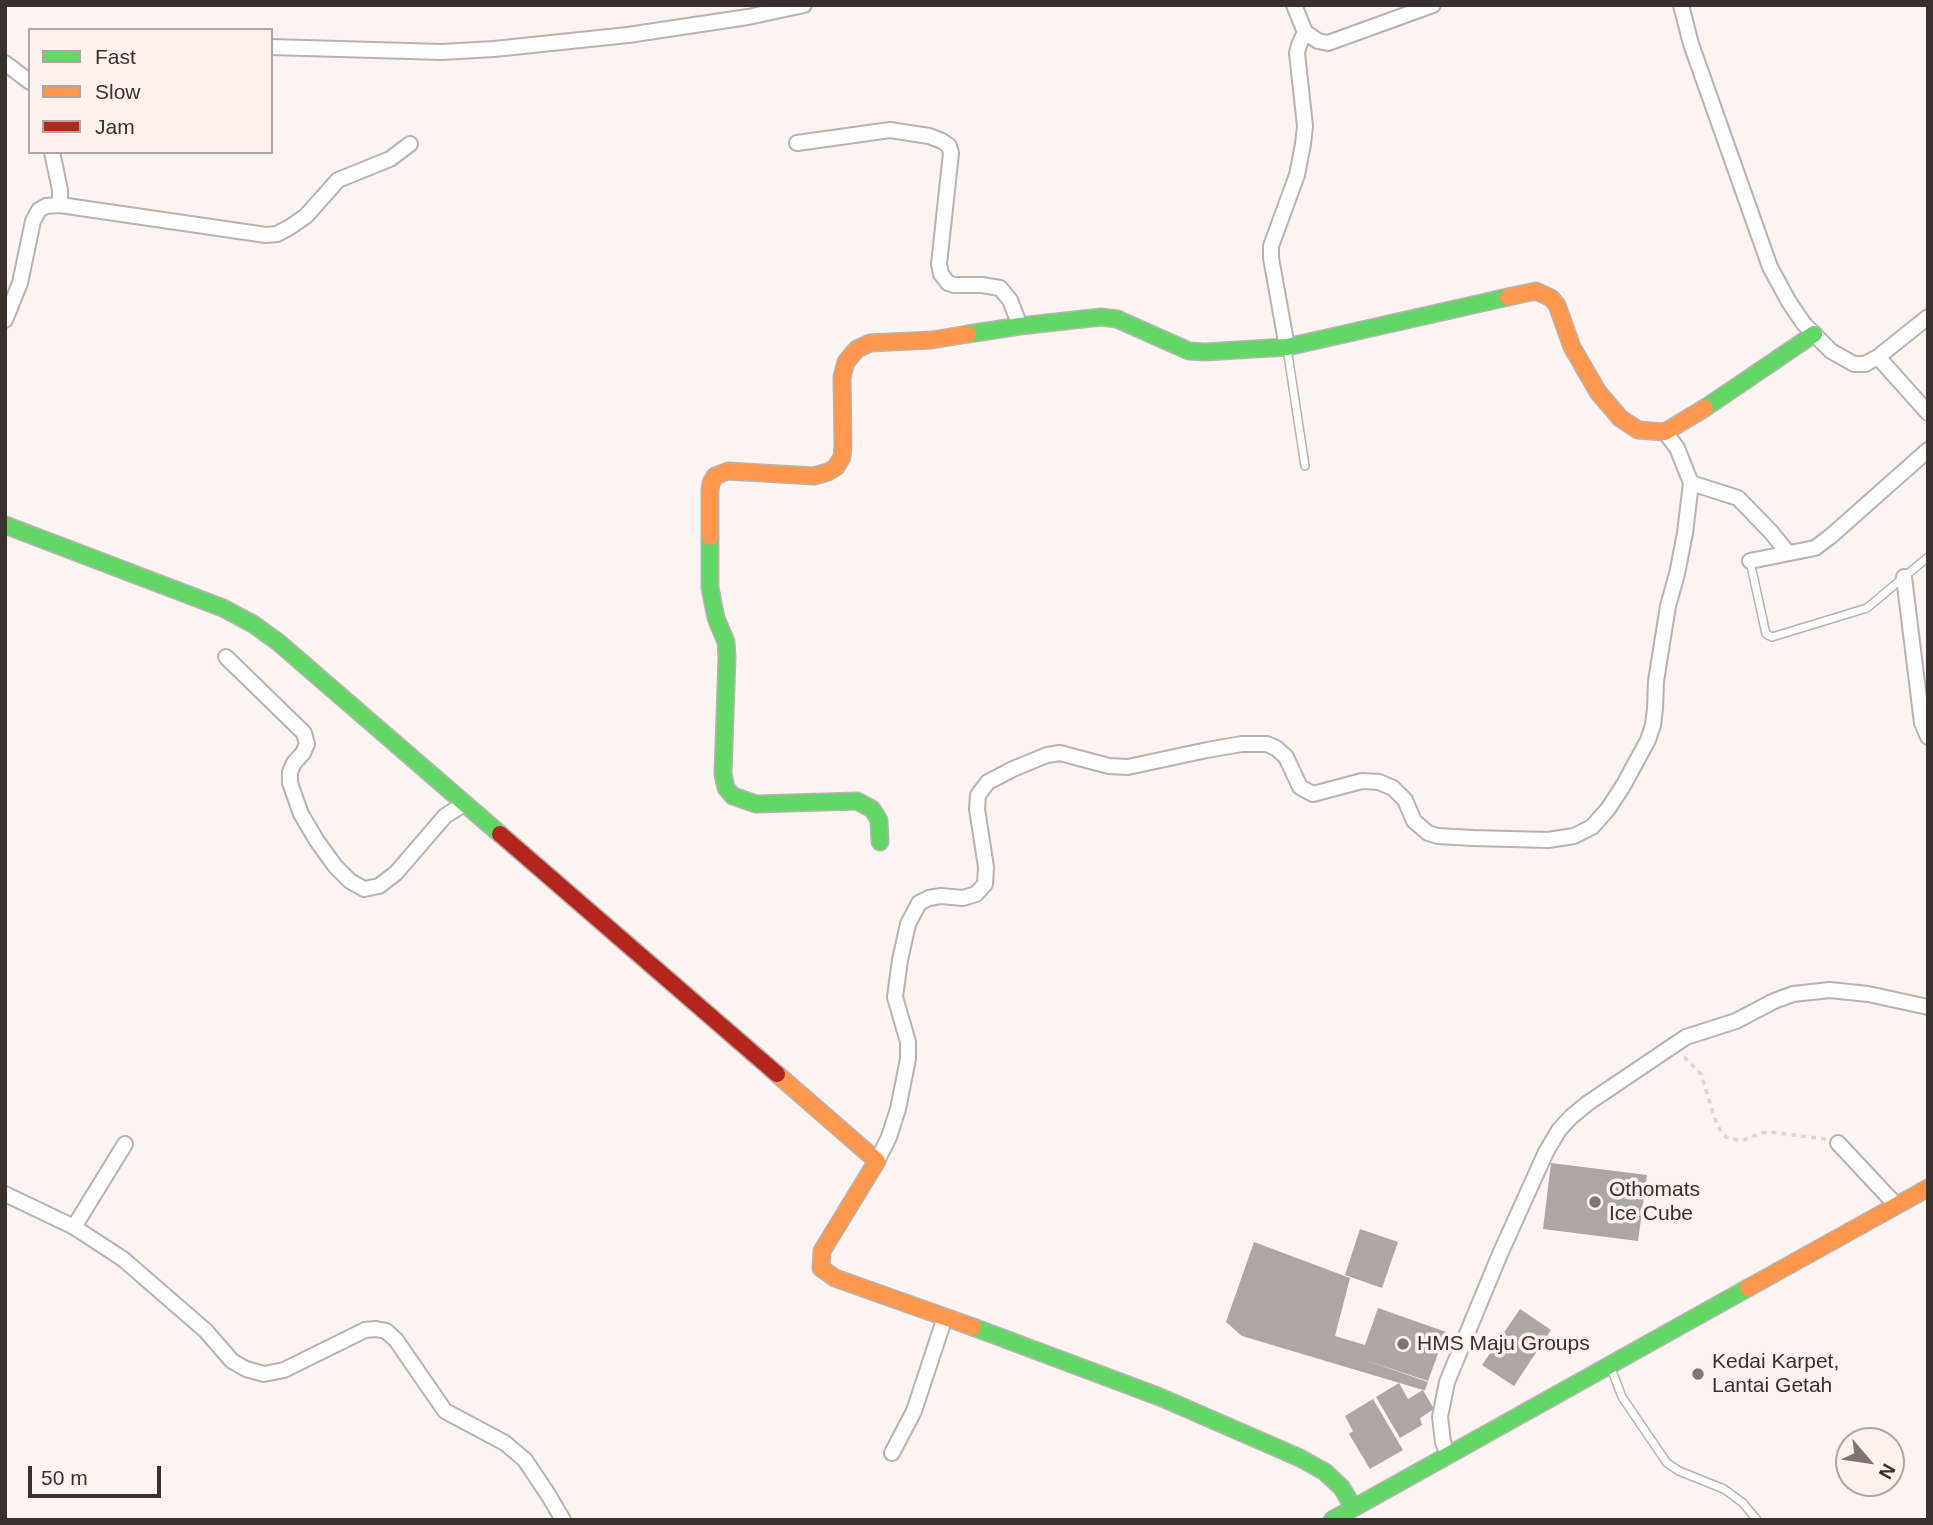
<!DOCTYPE html>
<html>
<head>
<meta charset="utf-8">
<style>
  body { margin:0 }
  #map { position:relative; width:1933px; height:1525px; overflow:hidden; background:#fbf4f1; font-family:Helvetica,sans-serif }
  canvas { display:block }
  .frame { position:absolute; inset:0; border:7px solid #39312e; pointer-events:none }
  .legend { position:absolute; left:28px; top:28px; width:245px; height:126px; box-sizing:border-box; background:#fff2ed; border:2px solid #b0a5a1; margin:0; padding:9px 12px; list-style:none; font-size:21px; color:#39312e }
  .legend li { display:flex; align-items:center; gap:14px; height:35px }
  .legend b { width:35px; border:2px solid #b0a5a1 }
  .north { position:absolute; left:1835px; top:1427px; width:70px; height:70px; box-sizing:border-box; background:#fff2ed; border:2px solid #b0a5a1; border-radius:50%; rotate:119deg; font-size:19px; font-weight:700; line-height:28px; text-align:center; color:#39312e }
  .north::after { content:''; display:block; margin:auto; width:24px; height:32px; background:#7d7572; clip-path:polygon(50% 0,100% 100%,50% 72%,0 100%) }
  .scale { position:absolute; left:28px; top:1466px; width:133px; height:32px; box-sizing:border-box; border:4px solid #39312e; border-top:0; padding-left:9px; font-size:21px; line-height:24px; white-space:nowrap; color:#39312e; -webkit-text-stroke:5px #fff2ed; paint-order:stroke }
</style>
</head>
<body>
<div id="map">
<canvas width="1933" height="1525"></canvas>
<div class="frame"></div>
<ul class="legend">
<li><b style="height:9px;background:#63d668"></b>Fast</li>
<li><b style="height:9px;background:#ff974d"></b>Slow</li>
<li><b style="height:9px;background:#b3261e"></b>Jam</li>
</ul>
<div class="north">N</div>
<div class="scale">50 m</div>
</div>
<script>
const context = document.querySelector('canvas').getContext('2d');
context.lineJoin = 'round';
function paint(path, color) { context.fillStyle = color; context.fill(path, 'evenodd'); }
const toPath = rows => new Path2D(rows.map(r => 'M' + r).join(''));
function stroke(path, color, width, dash) { context.strokeStyle = color; context.lineWidth = width; context.lineCap = dash ? 'butt' : 'round'; context.setLineDash(dash || []); context.stroke(path); }
function label(font, color, halo, rows, align = 'center') {
  context.font = font + ' Helvetica,sans-serif'; context.lineWidth = 7; context.setLineDash([]); context.textBaseline = 'middle'; context.strokeStyle = halo; context.fillStyle = color; for (const [text, x, y, turn = 0] of rows) {
    context.save(); context.translate(x, y); context.rotate((+turn || 0) * Math.PI / 180); context.textAlign = isNaN(turn) ? turn : align; if (halo) context.strokeText(text, 0, 0); context.fillText(text, 0, 0); context.restore();
  }
}
const building = toPath([
  [1551,1163,1647,1175,1638,1241,1543,1229],
  [1360,1229,1398,1242,1382,1288,1345,1275],
  [1254,1242,1350,1278,1335,1336,1365,1345,1378,1308,1446,1332,1428,1381,1359,1358,1428,1382,1425,1390,1423,1390,1434,1409,1420,1418,1422,1425,1400,1438,1376,1397,1399,1383,1408,1399,1423,1390,1242,1336,1226,1322],
  [1520,1309,1551,1330,1514,1386,1482,1365],
  [1373,1399,1403,1450,1370,1469,1349,1434,1353,1431,1345,1416]
]);
const path = toPath([
  [1684,1057,1701,1074,1715,1119,1720,1130,1726,1137,1741,1141,1762,1133,1770,1132,1826,1139]
]);
const lane = toPath([
  [1287,348,1305,466],
  [1750,561,1766,634,1772,637,1867,608,1928,557],
  [1611,1368,1622,1397,1667,1463,1679,1471,1724,1489,1743,1503,1757,1520]
]);
const street = toPath([
  [1294,5,1305,32,1318,41,1328,43,1433,5],
  [1681,5,1691,44,1770,267,1789,302,1804,324,1831,351,1854,364,1865,364,1878,357,1928,317],
  [271,47,442,52,494,49,628,35,748,17,804,5],
  [5,63,30,82],
  [797,143,890,130,929,136,942,141,949,146,951,153,939,264,941,274,948,283,954,285,982,285,1000,288,1010,300,1020,326],
  [60,205,266,235,277,234,290,227,306,216,338,180,390,159,410,144],
  [5,320,20,283,33,221,39,210,46,206,60,205,60,190,52,152],
  [1287,347,1271,258,1271,246,1297,175,1303,144,1305,126,1297,53,1299,45,1305,32],
  [1878,357,1928,413],
  [1691,483,1738,498,1771,532,1788,553],
  [1750,561,1815,548,1831,536,1928,450],
  [1904,577,1922,723,1928,737],
  [226,657,304,733,307,744,303,753,294,763,290,772,290,783,301,814,317,841,335,866,350,881,364,889,379,886,396,873,445,816,464,804],
  [1838,1143,1896,1205],
  [877,1161,889,1137,898,1109,908,1059,908,1042,895,997,900,960,908,924,919,903,929,898,941,896,963,898,976,894,985,884,986,867,977,809,978,795,988,782,1013,769,1047,755,1060,753,1109,766,1128,767,1207,750,1242,744,1267,744,1276,748,1286,757,1300,787,1313,794,1362,781,1379,782,1393,788,1405,800,1414,821,1428,833,1438,836,1473,838,1548,840,1574,836,1592,827,1608,809,1623,786,1648,740,1653,725,1655,709,1656,681,1668,606,1677,574,1685,533,1691,483,1677,448,1665,432],
  [5,1194,74,1227,125,1144],
  [74,1227,123,1259,206,1331,232,1361,246,1369,264,1374,284,1370,365,1330,376,1329,386,1331,396,1340,445,1411,505,1443,525,1460,549,1496,563,1520],
  [892,1453,914,1411,945,1317],
  [1448,1455,1443,1442,1440,1417,1447,1382,1500,1254,1546,1152,1559,1130,1571,1117,1588,1103,1686,1037,1736,1021,1774,1001,1793,994,1830,990,1868,994,1928,1007]
]);
const fast = toPath([
  [968,334,1020,326,1101,317,1117,319,1189,351,1205,352,1287,347,1508,297],
  [1705,408,1814,334],
  [5,525,223,608,253,624,278,642,500,834],
  [710,537,710,588,716,618,726,642,727,657,723,774,726,788,733,796,756,804,857,801,872,809,879,820,880,842],
  [973,1327,1160,1397,1300,1458,1325,1472,1342,1488,1353,1507],
  [1332,1520,1748,1288]
]);
const slow = toPath([
  [1508,297,1536,291,1551,298,1557,305,1572,347,1598,392,1620,418,1638,430,1665,432,1705,408],
  [710,537,710,491,711,483,715,476,728,471,814,476,828,472,836,467,842,457,843,445,842,377,846,362,857,349,870,343,932,340,968,334],
  [777,1074,877,1161,822,1251,821,1268,835,1278,973,1327],
  [1748,1288,1928,1188]
]);
const jam = toPath([
  [500,834,777,1074]
]);
const markers = [
  [1595,1202,7,"#7d7572"],
  [1403,1344,7,"#7d7572"],
  [1698,1374,7,"#7d7572"]
];
const poiNames = [
  ["Othomats",1609,1190],
  ["Ice Cube",1609,1214],
  ["HMS Maju Groups",1417,1344],
  ["Kedai Karpet,",1712,1362],
  ["Lantai Getah",1712,1386]
];
paint(building, '#aca6a4');
stroke(lane, '#b9b2af', 10);
stroke(street, '#b9b2af', 18);
stroke(fast, '#b9b2af', 19);
stroke(slow, '#b9b2af', 19);
stroke(jam, '#b9b2af', 19);
stroke(path, '#d9d7d6', 3.5, [5, 5]);
stroke(lane, '#fefdfd', 7);
stroke(street, '#fefdfd', 14);
stroke(fast, '#63d668', 16);
stroke(slow, '#ff974d', 16);
stroke(jam, '#b3261e', 16);
for (const [x, y, r, color] of markers) { const dot = new Path2D(); dot.arc(x, y, r, 0, 2 * Math.PI); context.fillStyle = color; context.fill(dot); stroke(dot, '#fff2ed', 2.5); }
label('21px', '#39312e', '#fff2ed', poiNames, 'left');
</script>
</body>
</html>
